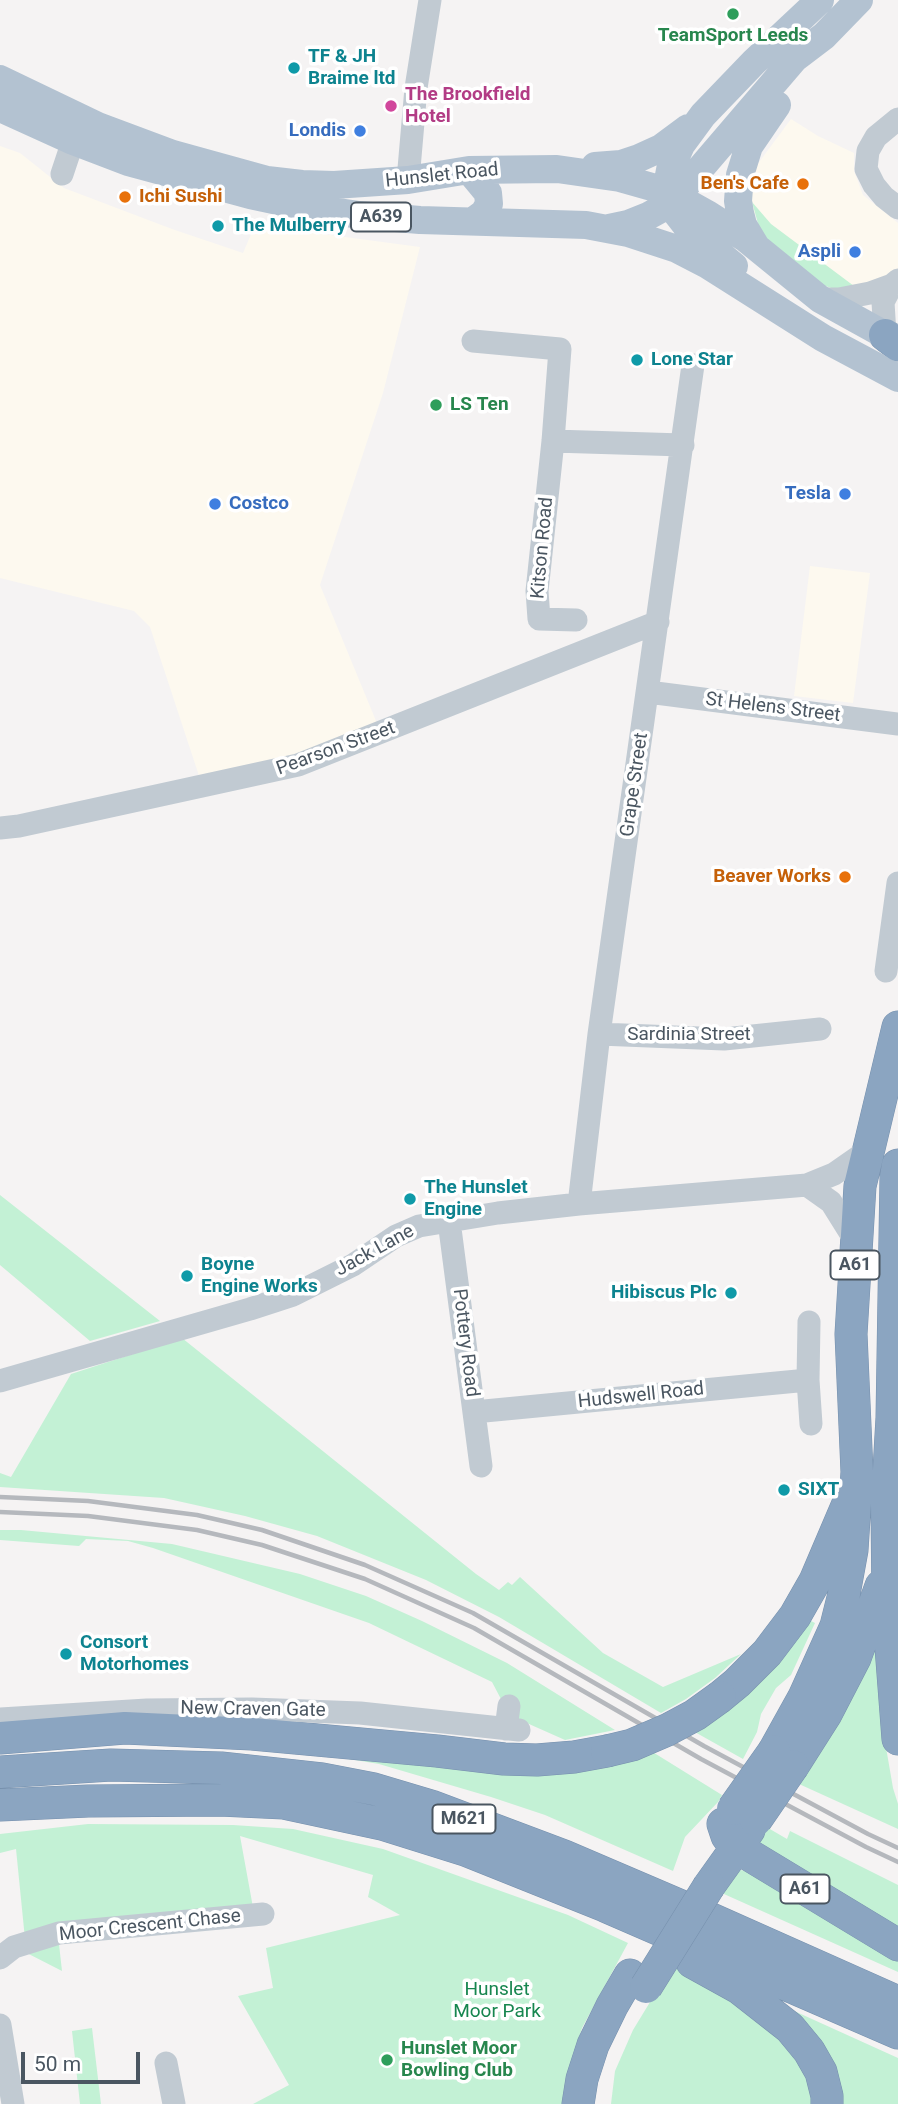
<!DOCTYPE html>
<html>
<head>
<meta charset="utf-8">
<style>
  body { margin:0 }
  #map { position:relative; width:898px; height:2104px; overflow:hidden; background:#f5f3f3; font-family:Roboto,sans-serif }
  canvas { display:block }
  .scale { position:absolute; left:21px; top:2052px; width:119px; height:32px; box-sizing:border-box; border:4px solid #4a5661; border-top:0; padding-left:9px; font-size:21px; line-height:24px; white-space:nowrap; color:#4a5661; -webkit-text-stroke:5px #fff; paint-order:stroke }
</style>
</head>
<body>
<div id="map">
<canvas width="898" height="2104"></canvas>
<div class="scale">50 m</div>
</div>
<script>
const context = document.querySelector('canvas').getContext('2d');
context.lineJoin = 'round';
function paint(path, color) { context.fillStyle = color; context.fill(path, 'evenodd'); }
const toPath = rows => new Path2D(rows.map(r => 'M' + r).join(''));
function stroke(path, color, width, dash) { context.strokeStyle = color; context.lineWidth = width; context.lineCap = dash ? 'butt' : 'round'; context.setLineDash(dash || []); context.stroke(path); }
function label(font, color, halo, rows, align = 'center') {
  context.font = font + ' Roboto,sans-serif'; context.lineWidth = 7; context.setLineDash([]); context.textBaseline = 'middle'; context.strokeStyle = halo; context.fillStyle = color; for (const [text, x, y, turn = 0] of rows) {
    context.save(); context.translate(x, y); context.rotate((+turn || 0) * Math.PI / 180); context.textAlign = isNaN(turn) ? turn : align; if (halo) context.strokeText(text, 0, 0); context.fillText(text, 0, 0); context.restore();
  }
}
const commercial = toPath([
  [791,119,818,136,854,153,854,171,863,195,898,223,898,269,892,277,852,290,754,213,750,191,754,169],
  [0,146,20,153,64,188,172,229,243,253,255,225,420,247,383,393,320,585,381,733,202,785,150,627,134,611,0,578],
  [810,566,870,573,853,703,794,696]
]);
const green = toPath([
  [752,202,771,224,858,289,834,289,817,283,769,245,759,227],
  [0,1195,160,1321,90,1341,0,1265],
  [182,1338,476,1574,499,1590,508,1582,512,1585,520,1577,603,1653,663,1687,741,1654,715,1678,686,1699,661,1713,499,1617,426,1580,317,1536,245,1516,164,1498,0,1487,0,1473,11,1477,71,1374],
  [0,1530,21,1530,172,1544,300,1574,366,1596,422,1621,507,1663,615,1730,565,1740,520,1720,502,1701,492,1682,369,1623,153,1548,128,1541,86,1539,79,1546,0,1540],
  [807,1619,815,1623,791,1675,776,1688,761,1714,757,1732,743,1759,693,1731],
  [875,1624,883,1730,893,1788,898,1804,898,1829,799,1784,802,1775],
  [289,1749,651,1751,722,1795,718,1802,685,1837,673,1871,545,1815,491,1797,379,1764],
  [88,1824,233,1825,293,1829,383,1849,568,1915,628,1943,582,2028,565,2082,565,2104,253,2104,289,2085,238,1996,273,1988,266,1948,400,1915,368,1897,373,1875,240,1836,254,1913,25,1939,16,1849,0,1853,0,1834],
  [763,1825,787,1839,790,1831,898,1885,898,1930,755,1843],
  [740,1870,753,1872,898,1958,898,1972,715,1890,730,1874],
  [58,1935,62,1971,17,1948],
  [672,1966,756,2015,806,2063,817,2104,611,2104,615,2071,633,2030],
  [781,2005,898,2058,898,2104,836,2104],
  [92,2028,101,2104,80,2104,72,2031]
]);
const minor = toPath([
  [898,119,876,137,868,151,866,169,874,185,884,197,898,208],
  [62,174,73,141],
  [408,180,416,88,430,0],
  [820,299,839,299,870,293,892,285,898,280],
  [885,335,883,302,892,285],
  [473,341,560,349,553,441,537,591,539,619,576,620],
  [553,441,683,445],
  [648,692,898,724],
  [0,828,19,826,298,765,658,622],
  [886,971,898,883],
  [599,1034,724,1039,820,1029],
  [807,1185,831,1202,856,1242],
  [579,1204,599,1034,693,365],
  [449,1221,481,1466],
  [809,1322,808,1380,811,1424],
  [0,1381,250,1309,293,1295,353,1265,396,1236,419,1226,498,1213,579,1204,807,1185,834,1174,867,1151],
  [474,1412,808,1380],
  [0,1719,147,1710,252,1709,360,1713,519,1730],
  [506,1729,509,1706],
  [0,1958,14,1947,59,1933,263,1914],
  [0,2025,13,2104],
  [166,2063,174,2104]
]);
const major = toPath([
  [0,79,98,126,173,154,267,180,302,184,334,185,408,180,469,170,557,169,620,178,666,191,709,215,745,238,820,299,885,335,898,338],
  [0,108,73,141,128,162,250,195,311,208,359,215,420,220,586,225,628,233,677,249,706,264,823,338,898,378],
  [595,166,621,164,639,158,661,148,688,128],
  [469,170,488,193,489,204,484,213,473,221],
  [609,228,628,224,648,216,670,204,795,58,824,36,859,0],
  [755,245,743,225,740,213,738,201,740,175,749,146,777,105],
  [734,266,688,228,674,210,666,191,670,170,681,145,703,115,754,62,820,0]
]);
const highway = toPath([
  [885,335,898,345],
  [898,1165,896,1177,892,1418,887,1504,888,1608,898,1739],
  [720,1697,737,1683,767,1653,795,1616,815,1581,847,1506],
  [0,1738,125,1728,252,1734,437,1751,504,1759,537,1760,574,1757,607,1751],
  [774,1751,804,1697,836,1626,844,1594,852,1550,857,1472,851,1334,860,1186,898,1027],
  [793,1766,826,1714,855,1658,881,1586],
  [0,1772,111,1765,221,1768,322,1779,374,1789,431,1806,564,1856,709,1918,898,2002],
  [0,1805,88,1801,220,1800,284,1803,382,1824,465,1850,605,1906,898,2033],
  [723,1824,727,1836,736,1847,898,1945],
  [709,1886,749,1830],
  [692,1962,739,1988,790,2028,809,2051,821,2072,827,2096,827,2104],
  [578,2104,582,2079,593,2045,612,2006,630,1975]
]);
const rail = toPath([
  [0,1497,88,1501,197,1515,262,1530,365,1565,473,1613,704,1746,868,1834,898,1848],
  [0,1512,88,1516,197,1530,262,1545,365,1579,474,1628,701,1759,866,1847,898,1862]
]);
const highwayBridge = toPath([
  [607,1751,632,1745,667,1730,695,1715,720,1697],
  [733,1809,774,1751],
  [756,1820,793,1766],
  [646,1987,709,1886]
]);
const markers = [
  [733,14,7,"#2e9e5b"],
  [294,68,7,"#0f9aa8"],
  [391,106,7,"#d1479c"],
  [360,131,7,"#3f7fe0"],
  [803,184,7,"#e8710a"],
  [125,197,7,"#e8710a"],
  [218,226,7,"#0f9aa8"],
  [855,252,7,"#3f7fe0"],
  [637,360,7,"#0f9aa8"],
  [436,405,7,"#2e9e5b"],
  [845,494,7,"#3f7fe0"],
  [215,504,7,"#3f7fe0"],
  [845,877,7,"#e8710a"],
  [410,1199,7,"#0f9aa8"],
  [187,1276,7,"#0f9aa8"],
  [731,1293,7,"#0f9aa8"],
  [784,1490,7,"#0f9aa8"],
  [66,1654,7,"#0f9aa8"],
  [387,2060,7,"#2e9e5b"]
];
const shields = [
  [381,217,60],
  [855,1265,49],
  [464,1819,63],
  [805,1889,49]
];
const shieldNames = [
  ["A639",381,217],
  ["A61",855,1265],
  ["M621",464,1819],
  ["A61",805,1889]
];
const leisureNames = [
  ["TeamSport Leeds",733,36,"center"],
  ["LS Ten",450,405],
  ["Hunslet Moor",401,2049],
  ["Bowling Club",401,2071]
];
const cultureNames = [
  ["TF & JH",308,57],
  ["Braime ltd",308,79],
  ["The Mulberry",232,226],
  ["Lone Star",651,360],
  ["The Hunslet",424,1188],
  ["Engine",424,1210],
  ["Boyne",201,1265],
  ["Engine Works",201,1287],
  ["Hibiscus Plc",717,1293,"right"],
  ["SIXT",798,1490],
  ["Consort",80,1643],
  ["Motorhomes",80,1665]
];
const hotelNames = [
  ["The Brookfield",405,95],
  ["Hotel",405,117]
];
const shopNames = [
  ["Londis",346,131],
  ["Aspli",841,252],
  ["Tesla",831,494],
  ["Costco",229,504,"left"]
];
const streetNames = [
  ["Hunslet Road",442,176,-6],
  ["Kitson Road",543,548,-85],
  ["St Helens Street",773,708,7],
  ["Pearson Street",336,749,-20],
  ["Grape Street",635,785,-82],
  ["Sardinia Street",689,1035],
  ["Jack Lane",375,1251,-29],
  ["Pottery Road",465,1343,83],
  ["Hudswell Road",641,1396,-6],
  ["New Craven Gate",253,1710,1],
  ["Moor Crescent Chase",150,1926,-6]
];
const foodNames = [
  ["Ben's Cafe",789,184],
  ["Ichi Sushi",139,197,"left"],
  ["Beaver Works",831,877]
];
const parkNames = [
  ["Hunslet",497,1990],
  ["Moor Park",497,2012]
];
paint(commercial, '#fdf9ef');
paint(green, '#c3f1d5');
stroke(highway, '#7690ad', 33);
stroke(minor, '#c1cad2', 23);
stroke(major, '#b3c2d1', 28);
stroke(highway, '#8ba5c1', 32);
stroke(rail, '#b5b8bd', 4.5);
stroke(highwayBridge, '#7690ad', 33, []);
stroke(highwayBridge, '#8ba5c1', 32);
for (const [x, y, r, color] of markers) { const dot = new Path2D(); dot.arc(x, y, r, 0, 2 * Math.PI); context.fillStyle = color; context.fill(dot); stroke(dot, '#fff', 2.5); }
for (const [x, y, w] of shields) { const box = new Path2D(); box.roundRect(x - w / 2, y - 14.5, w, 29, 5); context.fillStyle = '#fff'; context.fill(box); stroke(box, '#4a5661', 2); }
label('bold 18px', '#4a5661', null, shieldNames);
label('bold 19px', '#27864d', '#fff', leisureNames, 'left');
label('bold 19px', '#0d838f', '#fff', cultureNames, 'left');
label('bold 19px', '#b23c85', '#fff', hotelNames, 'left');
label('bold 19px', '#366cbe', '#fff', shopNames, 'right');
label('19px', '#4a5661', '#fff', streetNames);
label('bold 19px', '#c56008', '#fff', foodNames, 'right');
label('19px', '#17864f', '#fff', parkNames);
</script>
</body>
</html>
